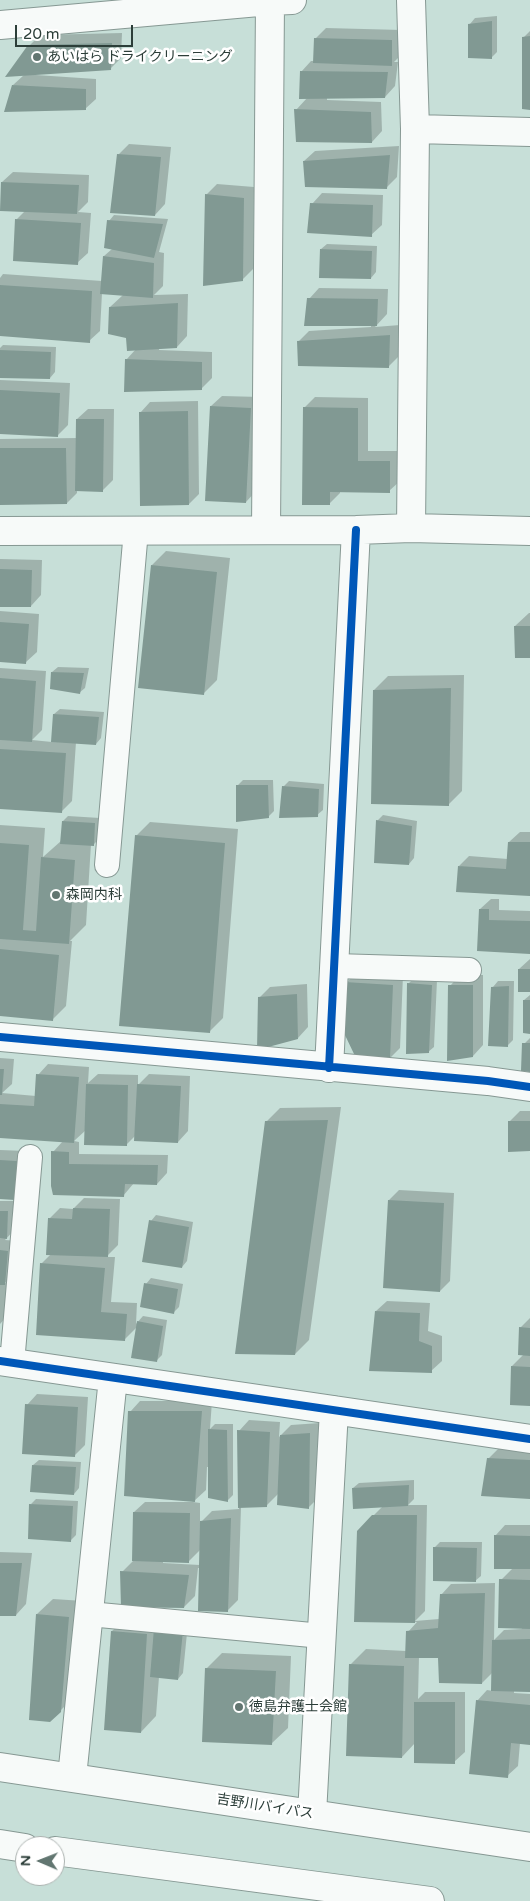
<!DOCTYPE html>
<html>
<head>
<meta charset="utf-8">
<style>
  body { margin:0 }
  #map { position:relative; width:530px; height:1901px; overflow:hidden; background:#c7dfd8; font-family:"Varela Round",sans-serif }
  canvas { display:block }
  .north { position:absolute; left:15px; top:1836px; width:50px; height:50px; box-sizing:border-box; background:#fff; border:1px solid #abb2b0; border-radius:50%; rotate:271deg; font-size:14px; font-weight:700; line-height:20px; text-align:center; color:#2c3e39 }
  .north::after { content:''; display:block; margin:auto; width:18px; height:22px; background:#627671; clip-path:polygon(50% 0,100% 100%,50% 72%,0 100%) }
  .scale { position:absolute; left:15px; top:25px; width:118px; height:22px; box-sizing:border-box; border:2px solid #2c3e39; border-top:0; padding-left:6px; font-size:15px; line-height:18px; white-space:nowrap; color:#2c3e39; -webkit-text-stroke:4px #fff; paint-order:stroke }
</style>
</head>
<body>
<div id="map">
<canvas width="530" height="1901"></canvas>
<div class="north">N</div>
<div class="scale">20 m</div>
</div>
<script>
const context = document.querySelector('canvas').getContext('2d');
context.lineJoin = 'round';
function paint(path, color) { context.fillStyle = color; context.fill(path, 'evenodd'); }
const toPath = rows => new Path2D(rows.map(r => 'M' + r).join(''));
function stroke(path, color, width, dash) { context.strokeStyle = color; context.lineWidth = width; context.lineCap = dash ? 'butt' : 'round'; context.setLineDash(dash || []); context.stroke(path); }
function label(font, color, halo, rows, align = 'center') {
  context.font = font + ' "Varela Round","Noto Sans JP",sans-serif'; context.lineWidth = 5; context.setLineDash([]); context.textBaseline = 'middle'; context.strokeStyle = halo; context.fillStyle = color; for (const [text, x, y, turn = 0] of rows) {
    context.save(); context.translate(x, y); context.rotate((+turn || 0) * Math.PI / 180); context.textAlign = isNaN(turn) ? turn : align; if (halo) context.strokeText(text, 0, 0); context.fillText(text, 0, 0); context.restore();
  }
}
const shadow = toPath([
  [497,16,497,52,491,58,470,24,475,18],
  [326,28,402,30,402,54,394,62,398,62,395,86,385,97,327,98,327,100,381,102,382,131,372,142,296,110,307,98,301,72,311,61,314,61,315,39],
  [530,31,530,109,524,37],
  [122,33,121,58,110,69,36,74,36,75,96,79,96,99,85,109,13,85,24,75,29,46,40,35],
  [129,144,171,147,165,204,155,215,118,155],
  [399,146,397,177,387,187,304,161,315,151],
  [13,172,89,175,88,202,78,212,91,213,88,253,77,263,14,260,17,219,25,211,2,182],
  [217,184,254,187,253,269,242,280,206,195],
  [322,193,383,195,382,225,371,235,312,204],
  [114,215,168,219,159,252,164,253,163,286,154,295,188,294,187,336,177,347,159,348,159,350,212,352,212,378,201,389,126,360,136,349,127,338,110,307,123,295,102,293,100,331,89,341,0,335,0,278,3,274,102,281,104,256,112,249,109,221],
  [327,244,377,246,376,272,371,278,321,249],
  [319,288,388,289,387,314,375,327,400,325,399,356,389,366,299,341,309,331,371,327,371,325,309,299],
  [3,345,56,347,55,372,50,378,0,376,0,348],
  [0,380,70,383,68,425,57,436,0,433],
  [222,396,261,397,256,491,246,502,211,406],
  [315,397,368,398,368,451,400,451,400,481,389,491,340,491,340,493,329,504,304,408],
  [198,401,199,494,189,504,140,413,150,402],
  [88,409,114,409,113,480,102,491,77,490,77,493,67,503,0,504,0,439,77,438,77,419],
  [166,551,230,558,217,680,203,694,152,565],
  [0,559,42,560,41,595,31,606,0,605],
  [0,611,39,614,37,652,26,662,0,660],
  [529,613,530,613,530,657,515,626],
  [58,667,89,668,85,688,79,693,52,672],
  [0,668,46,671,42,730,32,740,52,742,54,714,60,709,104,712,101,738,96,744,76,742,72,801,61,812,0,808],
  [464,675,462,791,448,805,374,690,388,676],
  [243,780,273,780,274,811,268,817,237,786],
  [289,781,324,784,323,810,317,815,283,787],
  [383,815,417,821,414,858,409,864,377,821],
  [68,816,100,818,99,839,93,845,91,844,86,925,70,941,72,941,66,1006,52,1020,0,1015,0,825,45,828,43,857,61,841,63,821],
  [150,822,238,829,223,1018,209,1032,136,836],
  [520,832,530,832,530,895,459,866,469,856,508,859,509,842],
  [491,899,499,899,499,910,530,911,530,953,478,950,480,909],
  [530,959,530,991,519,969],
  [357,972,403,975,400,1048,390,1058,346,983],
  [460,975,483,975,483,1045,473,1056,450,986],
  [414,978,437,980,434,1047,428,1052,408,984],
  [498,981,514,981,513,1040,507,1046,493,987],
  [307,984,308,1027,298,1038,259,998,270,987],
  [530,995,530,1032,524,1000],
  [530,1038,530,1071,524,1044],
  [0,1058,14,1059,12,1084,2,1093,36,1096,38,1075,48,1064,89,1067,88,1083,98,1074,138,1075,138,1085,149,1074,190,1076,188,1131,178,1142,136,1135,126,1145,86,1130,74,1141,79,1142,79,1154,168,1155,167,1173,157,1184,134,1183,123,1196,54,1194,53,1152,63,1141,0,1137],
  [341,1107,309,1340,295,1354,266,1122,280,1108],
  [520,1111,530,1111,530,1150,509,1122],
  [0,1150,26,1151,14,1199,0,1198],
  [399,1190,454,1193,450,1281,440,1291,389,1200],
  [84,1198,120,1199,118,1245,106,1257,115,1257,111,1302,137,1303,136,1324,143,1316,167,1320,162,1355,156,1361,137,1327,125,1339,41,1264,52,1253,49,1219,60,1208,73,1209],
  [0,1201,18,1201,17,1227,5,1240,18,1241,15,1273,5,1283,13,1284,9,1314,0,1324],
  [156,1215,193,1222,187,1261,182,1267,151,1221],
  [151,1278,183,1284,179,1307,174,1312,146,1284],
  [387,1301,430,1303,428,1331,442,1336,442,1361,431,1371,376,1311],
  [530,1318,530,1405,512,1366,524,1354,520,1328],
  [37,1394,88,1397,85,1445,74,1456,27,1405],
  [140,1401,212,1401,210,1429,215,1424,233,1424,233,1495,227,1501,209,1467,207,1467,206,1490,193,1502,200,1503,200,1523,212,1511,239,1509,239,1431,249,1420,280,1422,279,1437,291,1425,320,1423,319,1497,309,1507,279,1493,266,1506,241,1507,238,1600,227,1611,200,1568,198,1568,195,1596,184,1607,122,1572,133,1561,134,1512,145,1502,193,1502,130,1412],
  [200,1550,200,1565,163,1563,163,1561,189,1561],
  [499,1448,530,1450,530,1498,488,1459],
  [39,1460,81,1462,79,1488,74,1494,33,1465],
  [414,1480,414,1499,408,1505,427,1505,425,1611,415,1621,439,1619,441,1595,451,1584,495,1583,494,1640,504,1630,522,1629,501,1580,513,1568,495,1536,505,1525,530,1525,530,1691,514,1691,514,1693,530,1694,530,1744,520,1743,518,1766,507,1776,477,1701,487,1690,493,1691,493,1672,482,1683,440,1657,419,1657,418,1699,425,1692,465,1692,465,1752,454,1762,415,1743,402,1757,350,1665,366,1649,406,1651,408,1632,417,1622,355,1620,358,1531,383,1506,353,1488,359,1483],
  [36,1499,78,1501,76,1535,71,1540,31,1504],
  [440,1542,482,1542,481,1576,475,1581,434,1548],
  [0,1552,32,1553,26,1604,16,1615,0,1615],
  [53,1599,84,1601,76,1695,60,1711,37,1614],
  [128,1616,187,1633,183,1673,178,1679,159,1677,156,1716,141,1732,112,1631],
  [222,1653,291,1656,288,1728,272,1743,206,1669]
]);
const building = toPath([
  [492,21,492,59,468,58,468,24],
  [530,36,530,110,522,109,522,37],
  [314,38,392,40,392,66,313,63],
  [112,43,111,70,5,77,28,45],
  [300,71,388,72,385,98,299,99],
  [12,85,86,89,86,110,4,112],
  [294,109,371,112,372,143,296,142],
  [117,154,161,157,155,216,110,213],
  [390,155,387,189,305,187,303,161],
  [1,182,79,185,77,214,0,211],
  [205,194,244,198,243,281,203,286],
  [310,203,373,205,372,237,307,233],
  [15,219,81,223,78,265,13,261],
  [107,220,163,224,154,258,104,248],
  [320,249,372,251,371,279,319,278],
  [103,256,154,263,153,298,100,294],
  [0,285,92,291,90,343,0,336],
  [307,298,378,299,377,326,304,326],
  [178,303,177,348,127,351,126,338,108,334,109,307],
  [390,335,389,368,298,366,297,341],
  [0,350,51,352,50,379,0,378],
  [125,359,202,362,202,390,124,392],
  [0,390,60,393,58,437,0,434],
  [210,406,251,408,246,503,205,501],
  [303,407,358,408,358,461,390,461,390,493,330,492,330,505,302,505],
  [188,411,189,505,140,506,139,412],
  [76,419,104,419,103,492,75,491],
  [0,448,66,448,67,504,0,505],
  [151,565,217,572,204,695,138,688],
  [0,569,32,570,31,607,0,607],
  [0,622,29,624,26,664,0,662],
  [514,626,530,626,530,658,515,658],
  [51,672,84,673,80,694,50,689],
  [0,678,36,681,32,742,0,740],
  [451,688,449,806,371,804,373,690],
  [53,714,99,717,96,745,51,742],
  [0,749,66,753,62,813,0,809],
  [236,785,268,785,269,818,236,822],
  [282,786,319,789,318,817,279,818],
  [376,820,412,826,409,865,374,863],
  [62,821,95,823,94,846,60,844],
  [135,835,225,843,210,1033,119,1026],
  [508,842,530,842,530,896,456,892,458,866,506,869],
  [0,843,29,845,23,930,36,931,41,857,75,860,69,944,0,939],
  [479,909,489,909,489,920,530,921,530,954,477,951],
  [0,949,59,955,53,1021,0,1016],
  [518,969,530,969,530,992,518,992],
  [345,982,393,985,390,1059,355,1056,344,1033],
  [407,983,432,985,429,1053,406,1054],
  [448,985,473,985,473,1057,447,1061],
  [509,986,508,1047,488,1046,491,987],
  [297,994,298,1039,257,1050,258,997],
  [523,1000,530,1000,530,1034,523,1033],
  [522,1043,530,1043,530,1072,521,1071],
  [0,1069,4,1069,2,1095,0,1095],
  [36,1074,79,1077,74,1143,0,1138,0,1104,34,1106],
  [86,1084,128,1085,127,1146,84,1145],
  [137,1084,181,1086,178,1143,134,1141],
  [328,1120,295,1355,235,1354,265,1121],
  [508,1121,530,1121,530,1151,508,1152],
  [51,1151,69,1152,69,1164,158,1165,157,1185,125,1184,124,1197,53,1195,51,1186],
  [0,1160,17,1161,15,1200,0,1199],
  [388,1200,444,1203,440,1292,383,1288],
  [73,1208,110,1209,108,1257,46,1255,48,1218,72,1219],
  [0,1211,8,1211,7,1239,0,1238],
  [149,1220,189,1227,182,1268,142,1262],
  [0,1250,8,1251,5,1285,0,1285],
  [40,1263,105,1268,101,1312,127,1314,125,1341,36,1335],
  [144,1283,178,1289,174,1314,140,1307],
  [375,1311,420,1313,419,1341,432,1346,432,1373,369,1371],
  [137,1321,163,1326,157,1362,131,1358],
  [519,1327,530,1328,530,1356,518,1355],
  [511,1366,530,1367,530,1406,510,1405],
  [25,1404,78,1407,75,1457,22,1454],
  [128,1411,202,1411,195,1502,124,1496],
  [208,1429,227,1430,228,1502,208,1498],
  [237,1430,270,1432,267,1507,238,1508],
  [310,1433,309,1509,277,1505,280,1435],
  [487,1458,530,1460,530,1499,481,1496],
  [32,1465,76,1467,74,1495,30,1492],
  [409,1485,408,1506,353,1509,352,1488],
  [29,1504,73,1506,71,1542,28,1539],
  [133,1512,190,1513,189,1563,132,1561],
  [372,1515,417,1515,415,1623,354,1622,357,1531],
  [231,1518,228,1612,198,1611,200,1521],
  [494,1535,530,1536,530,1569,494,1569],
  [433,1547,477,1548,476,1582,433,1581],
  [0,1563,22,1563,16,1616,0,1616],
  [120,1571,189,1575,184,1608,121,1607],
  [499,1579,530,1580,530,1629,498,1628],
  [485,1593,482,1684,439,1683,438,1658,405,1658,406,1631,438,1628,440,1594],
  [36,1614,69,1617,61,1712,50,1722,29,1720],
  [154,1628,183,1631,178,1680,150,1677],
  [111,1631,147,1634,141,1733,104,1730],
  [530,1639,530,1692,491,1691,492,1640],
  [349,1664,404,1666,402,1758,346,1756],
  [205,1668,276,1671,272,1745,202,1742],
  [476,1700,530,1705,530,1745,511,1743,508,1778,469,1774],
  [414,1702,455,1702,455,1764,414,1763]
]);
const service = toPath([
  [107,865,136,530],
  [335,966,469,970],
  [12,1363,30,1157],
  [89,1614,322,1636]
]);
const minor = toPath([
  [0,25,270,1,292,0],
  [415,129,530,132],
  [411,528,415,129,411,0],
  [266,530,270,1],
  [0,531,356,530,411,528,530,531],
  [0,1037,488,1081,530,1087],
  [329,1068,356,530],
  [0,1361,530,1439],
  [72,1777,113,1378],
  [312,1814,334,1410]
]);
const trunk = toPath([
  [0,1767,530,1847],
  [0,1844,25,1848],
  [55,1851,430,1901]
]);
const cycleway = toPath([
  [0,1037,488,1081,530,1087],
  [329,1068,356,530],
  [0,1361,530,1439]
]);
const markers = [
  [37,57,5,"#627671"],
  [56,895,5,"#627671"],
  [239,1707,5,"#627671"]
];
const poiNames = [
  ["あいはら ドライクリーニング",47,57],
  ["森岡内科",66,895],
  ["徳島弁護士会館",249,1707]
];
const streetNames = [
  ["吉野川バイパス",265,1807,9]
];
paint(shadow, '#0003');
paint(building, '#819993');
stroke(service, '#869893', 26);
stroke(minor, '#869893', 30);
stroke(trunk, '#869893', 30);
stroke(service, '#f7faf9', 24);
stroke(minor, '#f7faf9', 28);
stroke(trunk, '#f7faf9', 28);
stroke(cycleway, '#0057b8', 8);
for (const [x, y, r, color] of markers) { const dot = new Path2D(); dot.arc(x, y, r, 0, 2 * Math.PI); context.fillStyle = color; context.fill(dot); stroke(dot, '#fff', 2); }
label('14px', '#2c3e39', '#fff', poiNames, 'left');
label('14px', '#2c3e39', '#fff', streetNames);
</script>
</body>
</html>
